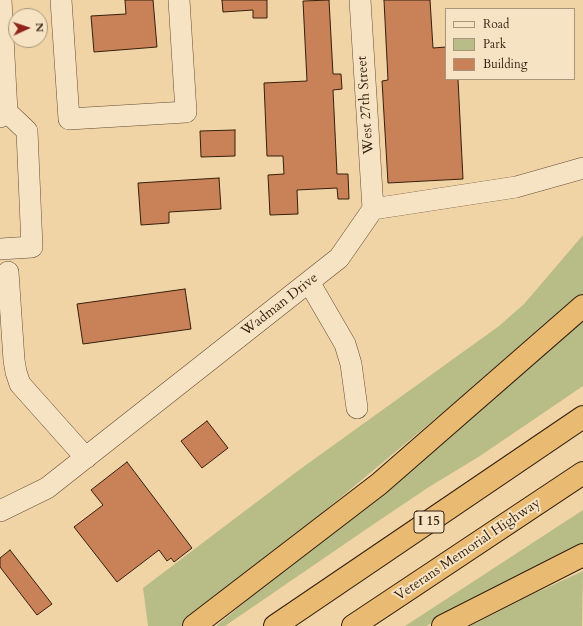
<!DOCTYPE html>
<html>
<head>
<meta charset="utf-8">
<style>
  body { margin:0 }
  #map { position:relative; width:583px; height:626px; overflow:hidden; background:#f1d4a5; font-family:Cardo,serif }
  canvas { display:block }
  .legend { position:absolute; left:445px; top:8px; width:130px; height:72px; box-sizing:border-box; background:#f6e3c4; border:1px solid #a8957a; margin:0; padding:5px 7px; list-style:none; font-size:12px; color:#341f0c }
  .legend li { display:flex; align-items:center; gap:8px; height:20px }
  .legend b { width:20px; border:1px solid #a8957a }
  .north { position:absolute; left:8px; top:8px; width:40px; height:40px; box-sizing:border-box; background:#f6e3c4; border:1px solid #a8957a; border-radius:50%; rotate:87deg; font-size:11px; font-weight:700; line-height:16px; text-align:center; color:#341f0c }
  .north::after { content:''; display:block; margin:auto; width:14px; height:18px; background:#8f2418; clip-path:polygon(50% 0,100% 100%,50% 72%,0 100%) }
</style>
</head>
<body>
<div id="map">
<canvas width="583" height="626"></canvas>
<ul class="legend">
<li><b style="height:5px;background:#f6e3c4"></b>Road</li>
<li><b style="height:11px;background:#b8bd88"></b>Park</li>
<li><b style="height:11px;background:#c98158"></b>Building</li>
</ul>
<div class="north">N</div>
</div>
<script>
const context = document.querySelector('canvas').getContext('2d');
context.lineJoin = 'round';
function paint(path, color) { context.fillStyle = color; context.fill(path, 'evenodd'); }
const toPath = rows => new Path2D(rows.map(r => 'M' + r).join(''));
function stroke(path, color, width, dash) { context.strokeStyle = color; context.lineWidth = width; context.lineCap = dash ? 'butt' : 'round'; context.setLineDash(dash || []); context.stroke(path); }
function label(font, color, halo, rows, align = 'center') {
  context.font = font + ' Cardo,serif'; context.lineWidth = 4; context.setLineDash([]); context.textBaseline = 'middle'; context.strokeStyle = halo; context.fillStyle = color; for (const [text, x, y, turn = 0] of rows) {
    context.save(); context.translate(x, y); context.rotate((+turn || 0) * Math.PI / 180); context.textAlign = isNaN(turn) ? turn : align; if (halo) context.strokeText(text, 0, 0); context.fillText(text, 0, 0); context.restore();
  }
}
const green = toPath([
  [583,235,583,294,548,325,186,626,148,626,143,588,299,470,499,326,524,304],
  [583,319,583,386,480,456,429,487,368,528,225,626,216,626],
  [583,510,583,546,426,626,405,626],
  [583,571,582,626,470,626,529,596]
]);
const building = toPath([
  [125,0,153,0,157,47,94,52,91,16,126,14,125,0],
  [222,0,267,0,267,18,253,18,253,10,223,12,222,0],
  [329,0,333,74,341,74,342,89,333,90,337,174,348,174,349,199,338,199,337,188,297,190,298,214,270,215,268,175,284,174,283,156,267,156,264,83,307,81,303,1,329,0],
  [384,0,430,0,433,48,446,47,446,79,458,79,463,179,388,183,382,81,388,80,384,0],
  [235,130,235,156,201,157,200,131,235,130],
  [219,178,221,209,169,212,169,223,141,225,138,183,219,178],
  [185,289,191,329,83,344,77,304,185,289],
  [207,421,228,448,202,468,181,441,207,421],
  [127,462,192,548,174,562,171,558,167,561,159,550,117,582,74,527,103,505,91,490,127,462],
  [10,550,52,604,37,615,0,567,0,558,10,550]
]);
const minor = toPath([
  [61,0,69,119,186,112,179,0],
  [360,0,373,209],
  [0,117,7,112,1,0],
  [0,249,32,247,27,131,7,112],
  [8,272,14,360,16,372,20,384,86,458],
  [309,282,345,344,351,364,357,408],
  [0,511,47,488,339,258,373,209,516,187,583,168]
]);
const highway = toPath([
  [194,626,379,484,583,306],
  [275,626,583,417],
  [353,626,583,473],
  [443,626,583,555]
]);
const shields = [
  [429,522,30]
];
const shieldNames = [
  ["I 15",429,522]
];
const streetNames = [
  ["West 27th Street",366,105,-94],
  ["Wadman Drive",280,305,-38],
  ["Veterans Memorial Highway",468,550,-34]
];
paint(green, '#b8bd88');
paint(building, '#c98158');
stroke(building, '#341f0c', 1);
stroke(minor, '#634c32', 22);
stroke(highway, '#341f0c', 24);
stroke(minor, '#f6e3c4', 21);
stroke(highway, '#e8ba72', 22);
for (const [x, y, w] of shields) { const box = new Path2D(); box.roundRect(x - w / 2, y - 11, w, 22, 3); context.fillStyle = '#f6e3c4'; context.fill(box); stroke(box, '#341f0c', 1); }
label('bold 13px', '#341f0c', null, shieldNames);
label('14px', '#341f0c', '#f6e3c4', streetNames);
</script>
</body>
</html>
